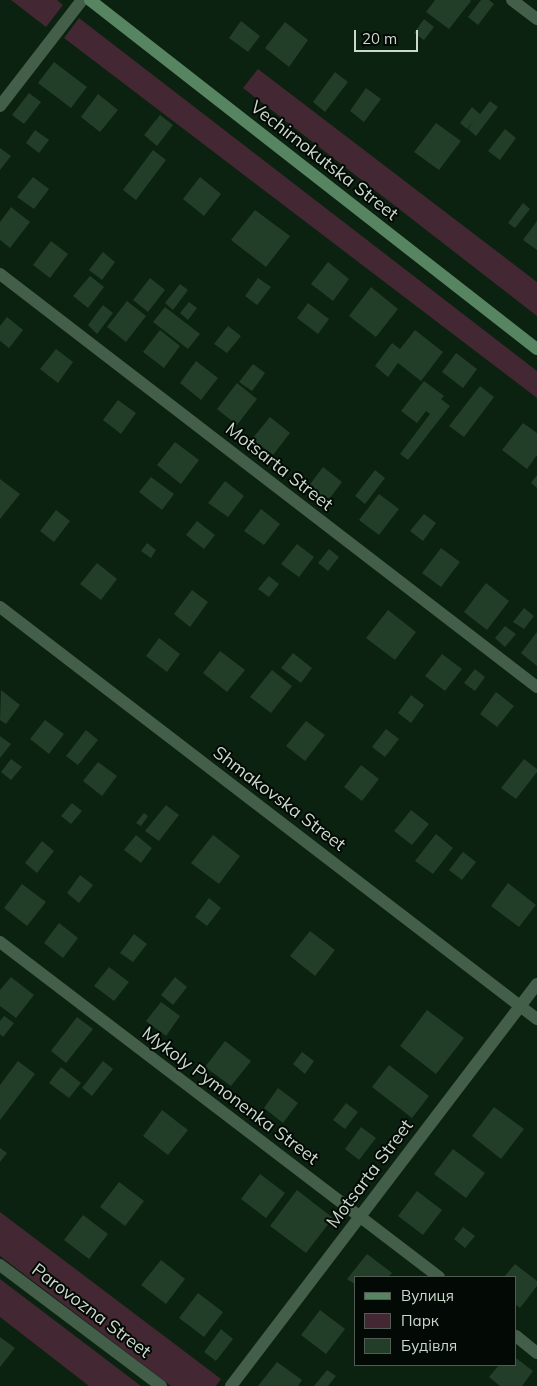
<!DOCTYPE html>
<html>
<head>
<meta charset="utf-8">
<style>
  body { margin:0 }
  #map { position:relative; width:537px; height:1386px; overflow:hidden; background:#0c2211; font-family:Mulish,sans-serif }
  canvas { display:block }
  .legend { position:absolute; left:354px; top:1276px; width:162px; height:90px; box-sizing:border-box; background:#030904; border:1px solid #535c54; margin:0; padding:6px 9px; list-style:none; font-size:15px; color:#cbd9cd }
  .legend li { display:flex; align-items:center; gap:10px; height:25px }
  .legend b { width:25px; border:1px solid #535c54 }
  .scale { position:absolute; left:354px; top:30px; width:64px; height:22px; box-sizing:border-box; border:2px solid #cbd9cd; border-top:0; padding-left:6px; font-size:15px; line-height:18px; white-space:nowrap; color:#cbd9cd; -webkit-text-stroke:4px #030904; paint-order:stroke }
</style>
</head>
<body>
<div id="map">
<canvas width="537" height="1386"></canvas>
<ul class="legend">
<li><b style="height:6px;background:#588561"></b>Вулиця</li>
<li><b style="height:14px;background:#432732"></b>Парк</li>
<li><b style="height:14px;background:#223d28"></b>Будівля</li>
</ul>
<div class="scale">20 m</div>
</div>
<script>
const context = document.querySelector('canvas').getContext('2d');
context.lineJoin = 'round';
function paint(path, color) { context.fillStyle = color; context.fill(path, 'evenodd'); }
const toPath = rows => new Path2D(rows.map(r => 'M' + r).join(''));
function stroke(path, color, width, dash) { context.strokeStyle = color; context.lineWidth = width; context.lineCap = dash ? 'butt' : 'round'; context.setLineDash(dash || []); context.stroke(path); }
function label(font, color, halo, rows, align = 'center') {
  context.font = font + ' Mulish,sans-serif'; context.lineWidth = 4; context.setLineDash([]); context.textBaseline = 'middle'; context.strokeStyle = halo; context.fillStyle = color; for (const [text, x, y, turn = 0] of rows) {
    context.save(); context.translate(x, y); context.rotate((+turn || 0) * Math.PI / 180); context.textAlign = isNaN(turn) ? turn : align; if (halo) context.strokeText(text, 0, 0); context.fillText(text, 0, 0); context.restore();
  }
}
const green = toPath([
  [11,0,57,0,63,5,46,27],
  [79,18,537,371,537,398,64,38],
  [258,69,537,282,537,316,243,88],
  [0,1212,221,1379,216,1386,171,1386,0,1256],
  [0,1279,141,1386,89,1386,0,1317]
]);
const building = toPath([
  [435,0,470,0,471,1,449,29,426,12],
  [481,0,489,0,494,4,478,25,468,17],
  [424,19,434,27,424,40,414,33],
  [241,21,260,36,248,52,229,38],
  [285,22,308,40,289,67,265,48],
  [54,62,87,87,71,108,38,83],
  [335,72,348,82,325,112,313,102],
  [366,88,381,99,364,122,350,111],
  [29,93,41,102,24,124,12,115],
  [98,94,118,110,100,132,81,117],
  [490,101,498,107,476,136,468,129,474,121,467,129,460,123,472,107,480,114],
  [160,115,173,125,157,146,144,135],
  [436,123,461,141,439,170,414,152],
  [505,129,516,138,500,160,488,151],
  [35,130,49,140,39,153,26,143],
  [0,148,11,156,0,170],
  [153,150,166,160,136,200,123,190],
  [33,177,49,189,34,209,17,197],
  [200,177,221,194,204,216,183,199],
  [523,203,530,209,515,228,508,223],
  [11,207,30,222,10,248,0,240,0,222],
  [255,210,290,236,266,267,231,240],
  [537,221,537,250,523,240],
  [51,241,68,254,50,278,33,265],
  [103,252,115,262,102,280,89,270],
  [328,262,349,279,333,301,311,284],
  [90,276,104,287,88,308,73,296],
  [150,278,165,290,148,312,133,300],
  [258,278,271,287,257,305,245,296],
  [180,284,188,290,173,310,165,303],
  [371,287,398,309,376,337,349,316],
  [127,301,146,316,126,342,107,327],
  [189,302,197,308,188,320,180,313],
  [308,303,329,319,318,334,297,318],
  [103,305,113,313,97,334,88,325],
  [165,307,200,334,188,349,153,322],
  [7,317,23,330,9,348,0,341,0,326],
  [228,326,241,336,227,353,214,344],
  [160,330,180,346,164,368,143,352],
  [415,330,443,352,421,381,398,363,388,377,375,366,392,343,400,349],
  [56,349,73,362,58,383,40,369],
  [456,353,477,369,463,388,442,372],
  [196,361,218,378,201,400,180,383],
  [253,364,265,373,252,391,239,382],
  [424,381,444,396,441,399,450,406,408,460,400,454,430,414,426,411,417,423,401,411],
  [237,383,257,399,237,425,217,409],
  [480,386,494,397,464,437,449,426],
  [118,400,136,413,121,434,103,420],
  [270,417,290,433,273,455,252,439],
  [523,423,537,433,537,455,527,469,502,450],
  [175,442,199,460,181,484,157,465],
  [323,467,342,482,327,502,308,487],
  [375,470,385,478,365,504,355,496],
  [537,475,537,488,531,483],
  [151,477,174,494,162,510,139,492],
  [0,479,20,494,0,519],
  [225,481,244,496,228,517,208,503],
  [379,494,399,509,379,535,359,520],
  [261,509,280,524,264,545,244,531],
  [56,510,70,521,54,542,40,531],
  [424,514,436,523,423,541,410,531],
  [197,521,215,535,204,549,186,535],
  [147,543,156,550,151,558,141,551],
  [297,544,314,557,299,577,281,564],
  [441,548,460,562,441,587,422,573],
  [329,549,339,557,328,571,318,563],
  [97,563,117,579,101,600,80,584],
  [269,576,279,584,269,597,258,589],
  [486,583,509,601,487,630,464,612],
  [192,590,208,602,190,627,174,614],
  [524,608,534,616,524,629,513,622],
  [388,610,416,632,395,660,366,638],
  [505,626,516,634,505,647,495,638],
  [537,632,537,666,521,653],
  [159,638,180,654,167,672,146,656],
  [220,651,245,670,227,692,203,673],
  [293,653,312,668,301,683,281,668],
  [442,654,462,669,445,691,425,676],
  [475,669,485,677,475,691,464,683],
  [272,670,292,686,271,713,250,697],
  [1,690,20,705,6,724,0,720],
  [496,692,514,706,497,727,480,714],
  [411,695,424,705,411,723,398,713],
  [45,720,64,734,49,754,30,739],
  [306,721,325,735,305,761,286,746],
  [386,729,399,739,385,757,372,747],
  [86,730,98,740,78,765,66,756],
  [0,736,11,744,0,758],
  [11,759,22,767,11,780,1,772],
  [524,759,537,769,537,772,516,799,501,788],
  [98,762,117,776,102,796,83,781],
  [361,765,379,779,362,801,344,787],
  [72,803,82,811,71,824,61,816],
  [166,805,179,815,159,841,145,831],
  [411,810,429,824,412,845,394,831],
  [144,813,148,816,141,826,136,823],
  [436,834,453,848,433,874,415,861],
  [136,835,152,848,141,863,124,850],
  [213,835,240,856,219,884,191,863],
  [42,841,54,851,37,873,25,863],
  [463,852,476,862,462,880,449,870],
  [80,875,93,885,79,903,67,893],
  [508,883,536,905,519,927,491,906],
  [22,884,46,902,27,926,4,908],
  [209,898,221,908,207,926,195,917],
  [59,923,78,938,63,958,44,943],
  [310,931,335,950,315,976,290,956],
  [134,934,147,944,133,962,120,953],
  [109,967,129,982,114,1001,94,986],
  [11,977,34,995,16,1018,0,1006,0,990],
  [175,977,187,987,173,1005,161,995],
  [161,1002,180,1016,166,1036,146,1021],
  [427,1010,464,1038,436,1074,400,1046],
  [4,1016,14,1023,3,1037,0,1034,0,1021],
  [77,1017,93,1029,66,1063,51,1051],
  [225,1041,251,1061,231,1086,205,1067],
  [302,1052,314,1061,305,1074,293,1064],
  [18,1061,35,1074,0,1120,0,1085],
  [103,1061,113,1069,92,1096,82,1088],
  [389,1065,429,1096,412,1118,372,1087],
  [61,1067,81,1083,69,1098,49,1083],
  [278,1088,298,1103,283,1123,264,1108],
  [346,1103,358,1112,345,1129,333,1120],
  [494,1107,524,1129,501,1159,472,1136],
  [162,1110,188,1130,168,1155,143,1136],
  [361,1127,376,1138,359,1160,345,1149],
  [0,1148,7,1153,0,1162],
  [453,1149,485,1173,466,1198,434,1174],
  [260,1174,285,1193,266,1218,241,1199],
  [119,1182,144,1201,125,1226,100,1207],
  [297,1190,333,1218,306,1253,270,1226],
  [417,1191,442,1210,423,1235,398,1216],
  [83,1215,108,1234,89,1259,64,1240],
  [463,1227,475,1236,465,1248,454,1239],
  [367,1254,392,1273,388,1277,356,1277,356,1285,347,1279],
  [161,1260,185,1279,166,1304,141,1285],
  [515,1264,537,1281,537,1286,520,1308,516,1305,516,1277,504,1277],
  [198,1293,223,1312,204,1337,179,1318],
  [320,1310,345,1329,326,1354,301,1335],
  [221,1329,233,1339,216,1361,204,1352],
  [0,1337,15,1348,0,1367],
  [516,1358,533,1371,522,1386,500,1386,489,1377,499,1365,516,1365],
  [277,1362,302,1380,298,1386,258,1386],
  [327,1370,336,1376,328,1386,314,1386]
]);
const street = toPath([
  [512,0,537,19],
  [0,106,82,0],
  [0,274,537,687],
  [0,607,537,1019],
  [0,942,439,1277],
  [0,1265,161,1386],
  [516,1336,537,1353],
  [231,1386,537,984]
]);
const secondary = toPath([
  [90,0,537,349]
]);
const streetNames = [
  ["Vechirnokutska Street",324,161,38],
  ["Motsarta Street",279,467,38],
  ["Shmakovska Street",279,799,37],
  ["Mykoly Pymonenka Street",230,1096,37],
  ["Motsarta Street",370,1174,-53],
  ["Parovozna Street",91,1311,37]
];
paint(green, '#432732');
paint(building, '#223d28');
stroke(street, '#445f49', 12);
stroke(secondary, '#588561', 12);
label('18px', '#cbd9cd', '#030904', streetNames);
</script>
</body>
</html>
